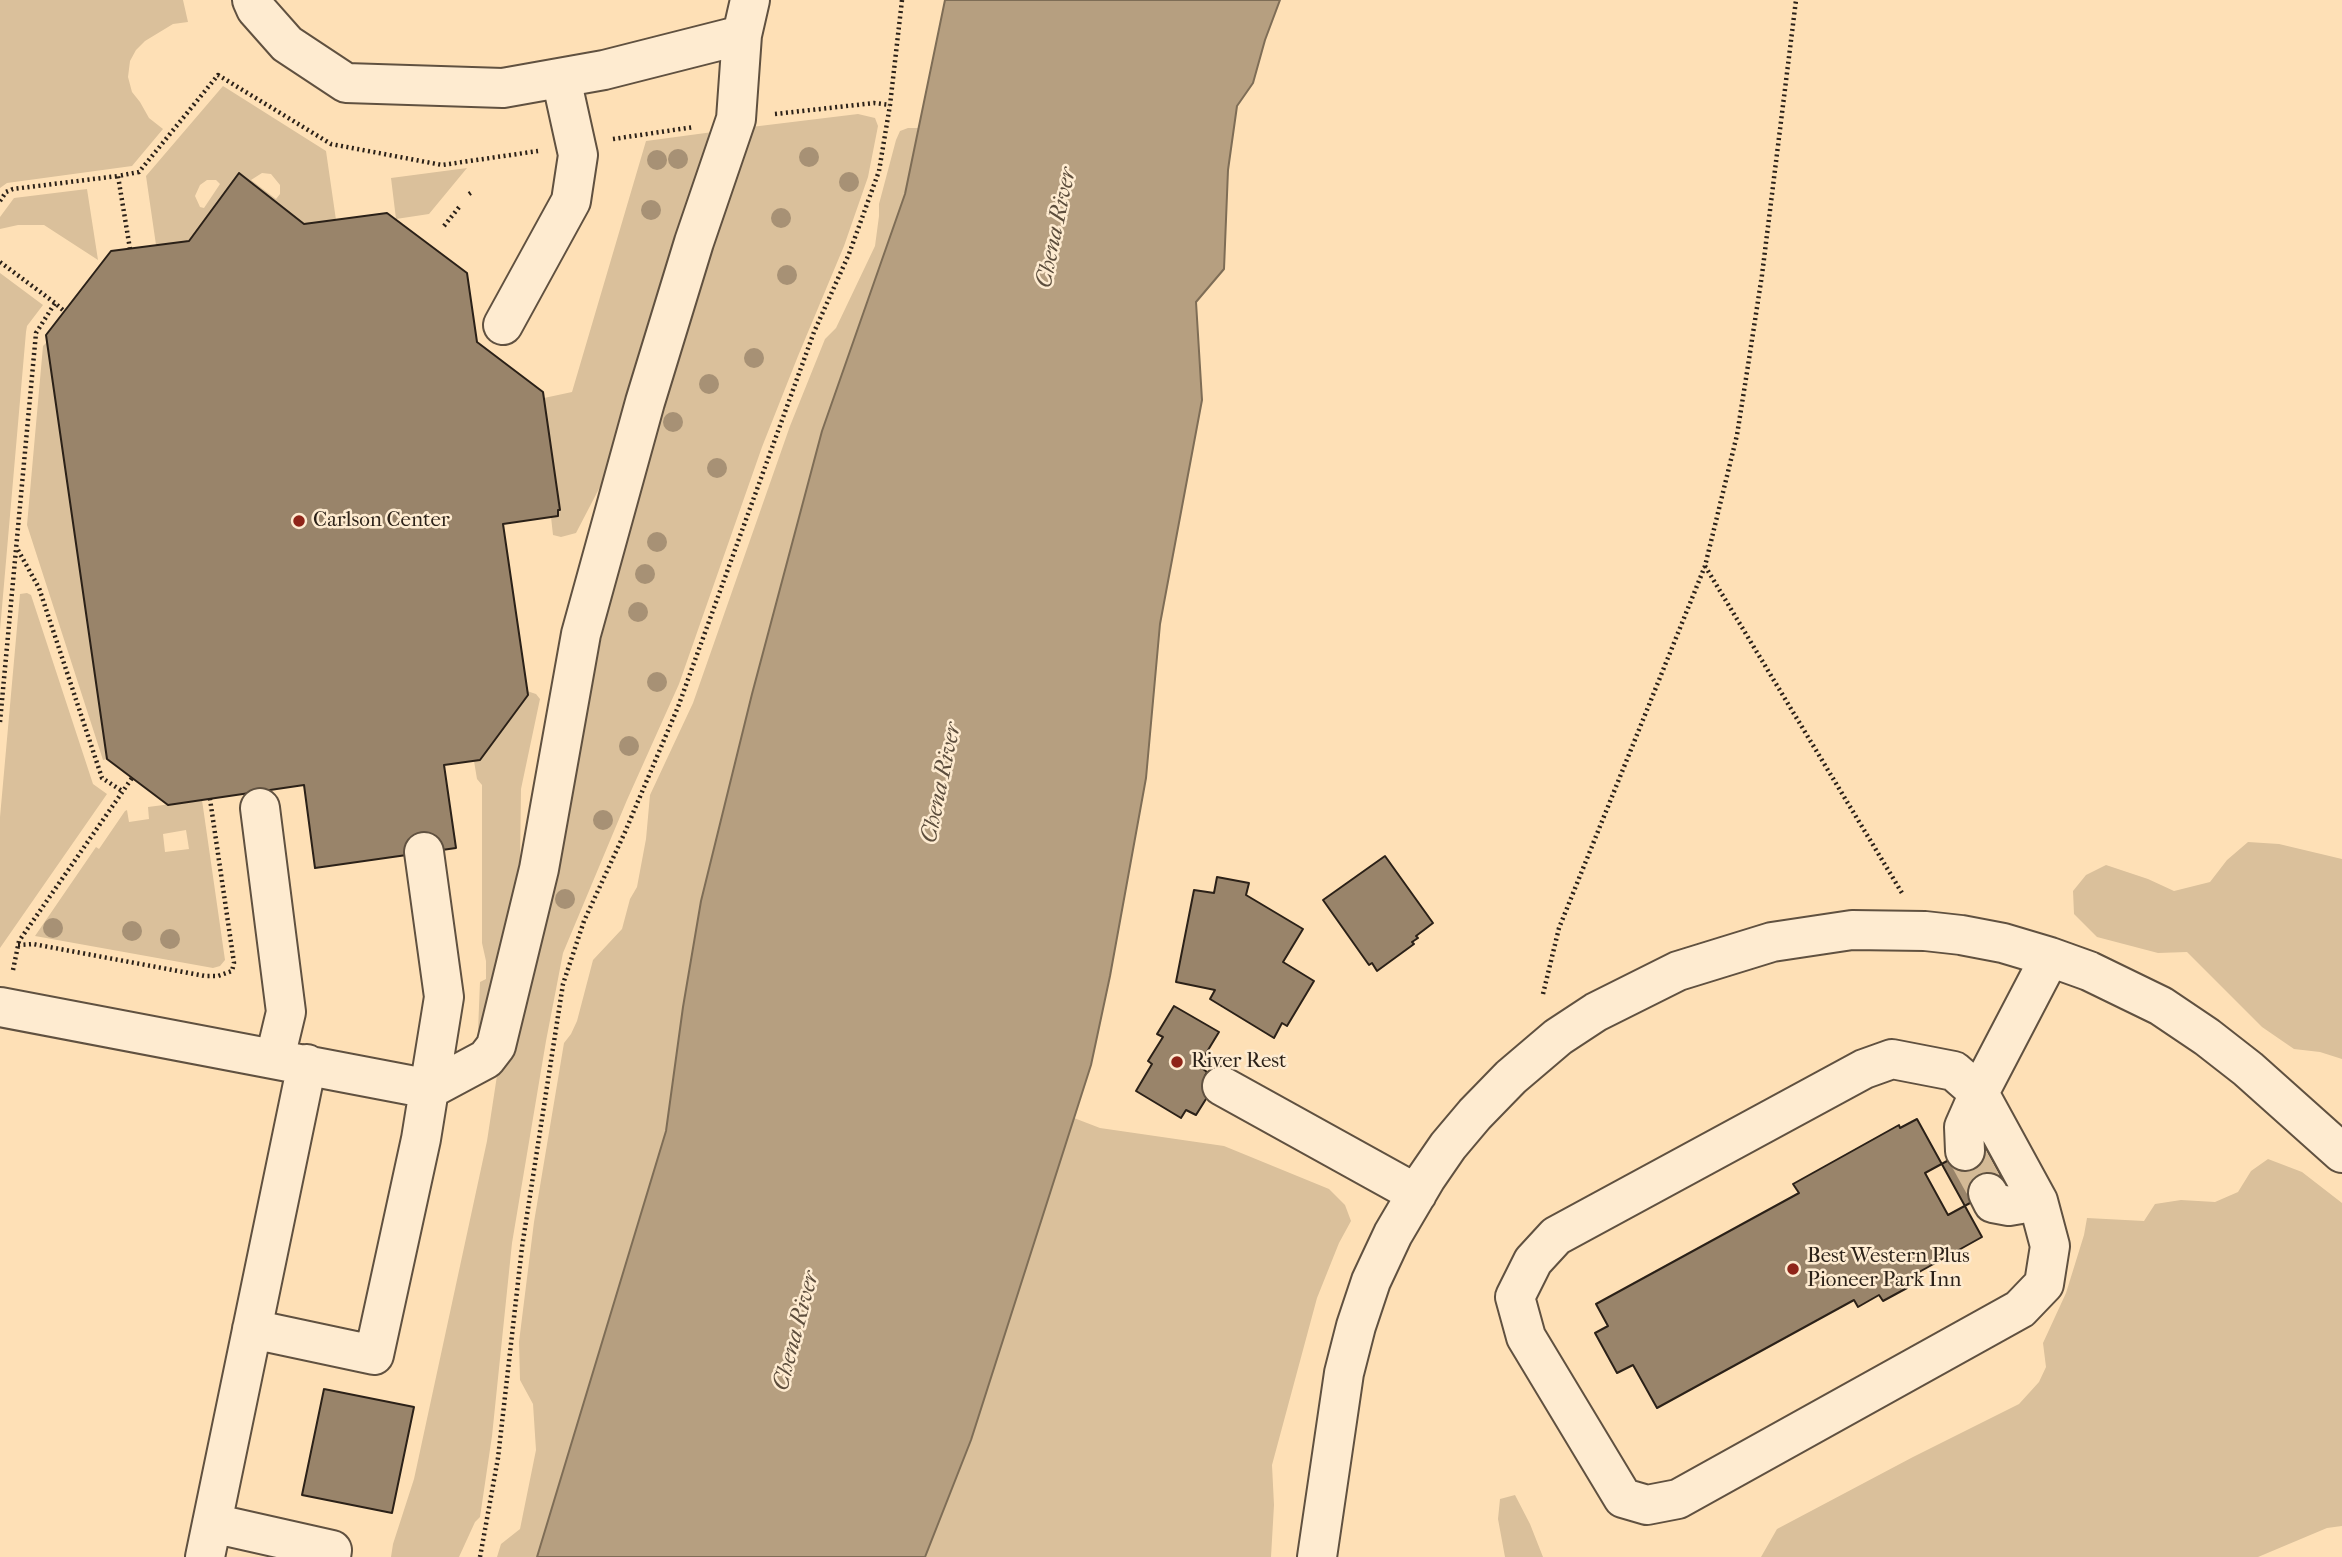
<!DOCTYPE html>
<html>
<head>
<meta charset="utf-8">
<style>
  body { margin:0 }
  canvas { display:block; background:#fee0b6 }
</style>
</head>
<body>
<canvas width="2342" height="1557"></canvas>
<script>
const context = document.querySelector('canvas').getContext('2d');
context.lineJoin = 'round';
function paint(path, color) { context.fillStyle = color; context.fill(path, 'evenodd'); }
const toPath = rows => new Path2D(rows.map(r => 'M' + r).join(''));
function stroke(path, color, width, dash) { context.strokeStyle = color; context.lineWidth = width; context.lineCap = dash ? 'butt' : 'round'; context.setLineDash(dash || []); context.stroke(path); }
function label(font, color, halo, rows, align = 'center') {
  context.font = font + ' "IM FELL French Canon",serif'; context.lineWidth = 5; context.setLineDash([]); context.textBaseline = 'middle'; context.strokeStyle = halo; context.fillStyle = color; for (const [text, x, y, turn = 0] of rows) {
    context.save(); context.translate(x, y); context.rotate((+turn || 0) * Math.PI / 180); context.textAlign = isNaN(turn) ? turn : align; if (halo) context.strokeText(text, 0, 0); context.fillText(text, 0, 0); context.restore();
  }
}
const green = toPath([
  [0,0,183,0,188,22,173,24,145,41,136,50,130,61,128,77,132,92,140,102,149,118,163,129,132,166,7,183,0,188],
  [223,86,326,151,336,220,304,224,239,173,189,241,156,245,146,176],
  [262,173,271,174,280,185,280,194,276,199,251,180],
  [207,180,216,180,220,184,204,208,200,207,195,196,200,185],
  [858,114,875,118,878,126,868,177,844,246,798,356,762,447,679,684,627,800,563,953,546,1041,512,1243,492,1436,480,1517,475,1522,459,1557,391,1557,393,1544,414,1479,487,1141,498,1069,556,853,628,513,743,128],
  [908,128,918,128,905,194,822,431,752,694,701,901,683,1007,666,1131,537,1557,497,1557,501,1544,520,1529,536,1450,533,1404,520,1380,519,1342,534,1222,564,1043,571,1034,577,1021,593,960,622,929,630,899,637,887,646,839,650,795,693,703,790,426,825,339,836,328,875,246,879,216,879,204,896,140,900,131],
  [713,132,602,483,576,533,561,537,553,535,551,517,558,516,558,510,560,510,544,398,572,392,646,141],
  [467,168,429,214,396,219,391,178],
  [87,189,98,260,44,225,18,225,0,229,0,217,14,198],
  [0,273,43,305,27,326,26,332,0,630],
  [47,342,107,759,103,760,27,525,43,346],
  [27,593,31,595,93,784,107,794,0,948,0,817,20,594],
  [527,691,536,694,540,699,521,789,520,865,494,994,477,1056,480,982,486,979,486,961,482,943,482,785,477,779,474,761,480,760,528,695],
  [202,800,225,960,220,966,213,968,35,936,96,847,99,849,125,811,127,810,129,822,149,819,148,807],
  [186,830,189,849,165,852,163,834],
  [2248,842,2279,844,2342,859,2342,1059,2320,1052,2294,1049,2262,1027,2187,952,2158,953,2097,937,2074,914,2073,891,2086,875,2106,865,2148,879,2174,891,2210,882,2227,860],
  [1074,1118,1100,1128,1224,1146,1329,1189,1345,1205,1351,1221,1339,1243,1317,1298,1272,1465,1274,1505,1271,1557,925,1557,971,1440],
  [2268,1159,2302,1172,2342,1203,2342,1526,2327,1528,2258,1557,1761,1557,1777,1529,1913,1457,2019,1404,2039,1382,2046,1367,2043,1343,2066,1293,2084,1235,2087,1218,2144,1221,2155,1204,2181,1200,2215,1202,2238,1192,2251,1171],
  [1515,1495,1530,1524,1543,1557,1505,1557,1498,1519,1500,1499]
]);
const water = toPath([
  [945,0,1280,0,1265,40,1253,83,1237,106,1228,170,1224,269,1196,302,1202,400,1160,624,1146,778,1110,976,1091,1065,971,1440,925,1557,537,1557,666,1131,683,1007,701,901,752,694,822,431,905,194,945,0]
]);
const building = toPath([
  [239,173,304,224,387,213,467,273,477,342,543,392,560,510,558,510,558,516,503,524,528,695,480,760,444,765,456,848,315,868,304,785,168,805,107,759,46,335,111,251,189,241,239,173],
  [1385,856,1433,923,1416,936,1418,938,1412,942,1414,944,1377,971,1372,963,1369,965,1323,900,1385,856],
  [1217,877,1249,883,1246,895,1303,929,1283,962,1314,981,1287,1026,1282,1023,1274,1038,1210,999,1215,990,1176,982,1194,890,1214,893,1217,877],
  [1174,1006,1219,1032,1202,1060,1207,1063,1203,1069,1207,1072,1205,1076,1216,1083,1196,1115,1186,1110,1181,1118,1136,1091,1152,1064,1148,1061,1163,1037,1157,1034,1174,1006],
  [1917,1119,1982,1237,1903,1281,1907,1288,1883,1301,1879,1295,1858,1307,1854,1300,1657,1408,1633,1365,1617,1373,1595,1333,1608,1326,1596,1304,1799,1193,1793,1184,1899,1125,1900,1128,1917,1119],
  [1982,1142,2005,1184,1948,1215,1925,1173,1982,1142],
  [324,1389,414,1407,392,1513,302,1495,324,1389]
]);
const minorTunnel = toPath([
  [1965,1151,1988,1193]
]);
const path = toPath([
  [775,114,874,103,890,105],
  [613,139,694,127],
  [469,194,472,192],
  [0,201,6,192,13,189,118,176],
  [444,226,460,206],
  [130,249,118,176,139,172,218,75,331,144,442,165,538,151],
  [0,262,55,303],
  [18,550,39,588,102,778,122,791],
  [1705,566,1902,893],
  [0,722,36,333,55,303,64,311],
  [18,945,33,944,205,976,218,976,232,971,234,963,210,799],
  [13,970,19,941,132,778],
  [1543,994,1559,928,1705,566,1737,435,1747,372,1762,275,1796,0],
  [480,1557,498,1458,522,1247,563,984,584,921,625,832,678,707,814,332,849,254,879,171,890,105,902,0]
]);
const minor = toPath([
  [252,0,256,9,287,44,346,83,503,88,604,70,742,35,750,0],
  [503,325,571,201,578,155,561,78],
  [260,808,286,1012,275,1058],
  [0,1007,430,1089,486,1059,496,1046,539,869,581,634,645,402,694,242,736,119,742,35],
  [1222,1086,1417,1194],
  [1979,1093,2038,1201,2050,1246,2044,1284,2020,1309,1678,1499,1647,1505,1623,1498,1526,1337,1515,1297,1533,1261,1556,1236,1864,1069,1892,1059,1954,1071,1979,1093,2050,957],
  [1965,1151,1964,1127,1979,1093],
  [1988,1193,1993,1203,2009,1206,2038,1201],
  [252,1329,374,1355,421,1139,444,997,424,852],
  [212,1523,332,1550,331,1557],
  [205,1557,307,1064],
  [1317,1557,1344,1373,1356,1326,1371,1281,1393,1234,1426,1178,1448,1146,1475,1114,1511,1077,1558,1037,1596,1012,1678,971,1772,942,1852,930,1925,931,1961,935,2003,943,2050,957,2089,971,2161,1006,2207,1037,2248,1069,2342,1153]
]);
const trees = [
  [809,157],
  [678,159],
  [657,160],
  [849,182],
  [651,210],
  [781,218],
  [787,275],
  [754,358],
  [709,384],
  [673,422],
  [717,468],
  [657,542],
  [645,574],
  [638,612],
  [657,682],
  [629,746],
  [603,820],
  [565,899],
  [53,928],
  [132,931],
  [170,939]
];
const markers = [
  [299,521,7,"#8f2418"],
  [1177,1062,7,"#8f2418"],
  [1793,1269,7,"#8f2418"]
];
const poiNames = [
  ["Carlson Center",313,521],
  ["River Rest",1191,1062],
  ["Best Western Plus",1807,1257],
  ["Pioneer Park Inn",1807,1281]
];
const waterNames = [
  ["Chena River",1057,228,-78],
  ["Chena River",942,783,-78],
  ["Chena River",797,1331,-75]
];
paint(green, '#dac09b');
paint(water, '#b69f80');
stroke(water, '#7e6d56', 2);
paint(building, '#99846a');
stroke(building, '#2b2118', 2);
stroke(minorTunnel, '#d4ba96', 38, [38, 19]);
stroke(minor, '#605140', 42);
stroke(path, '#2b2118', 4.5, [2, 3.5]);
stroke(minor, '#feebd0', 38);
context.fillStyle = '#a79175';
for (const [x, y] of trees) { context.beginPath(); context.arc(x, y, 10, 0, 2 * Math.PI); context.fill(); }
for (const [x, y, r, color] of markers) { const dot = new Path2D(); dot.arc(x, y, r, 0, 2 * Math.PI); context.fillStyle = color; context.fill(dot); stroke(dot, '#feebd0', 2.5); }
label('21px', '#2b2118', '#feebd0', poiNames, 'left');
label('italic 23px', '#5c4d3c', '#feebd0', waterNames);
</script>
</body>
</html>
